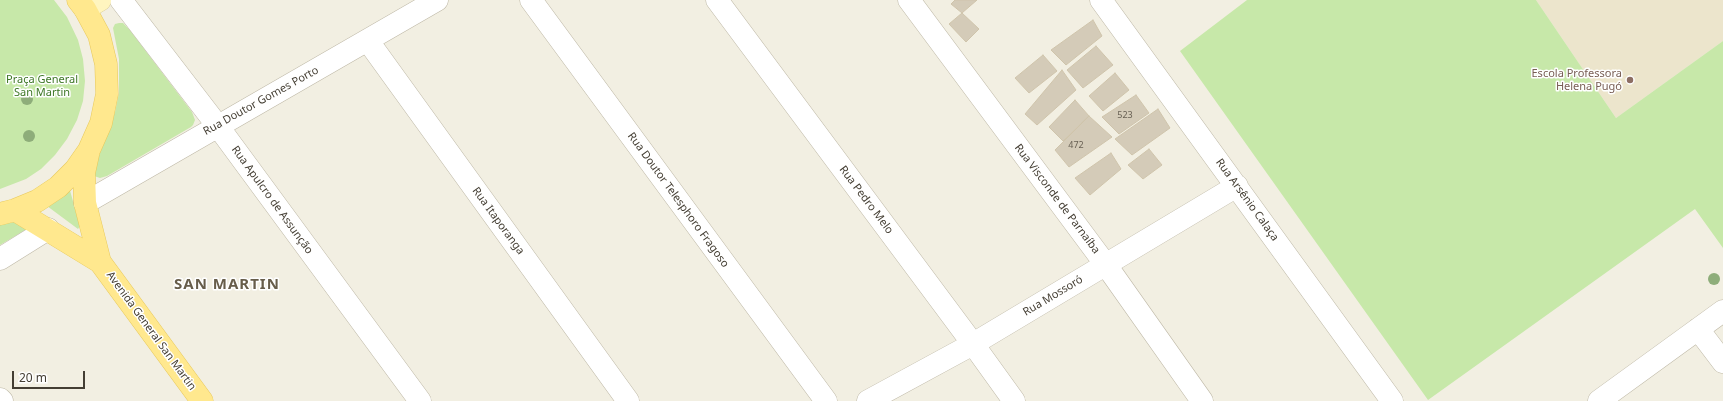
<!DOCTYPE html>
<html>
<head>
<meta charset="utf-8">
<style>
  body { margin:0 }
  #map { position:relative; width:1723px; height:401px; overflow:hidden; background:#f2efe2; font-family:"Noto Sans",sans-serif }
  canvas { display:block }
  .scale { position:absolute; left:12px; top:371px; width:73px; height:18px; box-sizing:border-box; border:2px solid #443e33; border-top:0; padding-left:5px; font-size:12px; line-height:14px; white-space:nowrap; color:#443e33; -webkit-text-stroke:3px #fff; paint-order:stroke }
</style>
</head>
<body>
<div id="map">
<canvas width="1723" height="401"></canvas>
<div class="scale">20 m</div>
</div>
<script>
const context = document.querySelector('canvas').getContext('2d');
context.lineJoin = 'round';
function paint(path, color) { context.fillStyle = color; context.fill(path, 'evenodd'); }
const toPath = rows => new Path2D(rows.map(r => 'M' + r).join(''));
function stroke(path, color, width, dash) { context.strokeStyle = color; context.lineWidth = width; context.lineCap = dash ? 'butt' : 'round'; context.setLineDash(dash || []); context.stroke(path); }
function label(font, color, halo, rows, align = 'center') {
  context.font = font + ' "Noto Sans",sans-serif'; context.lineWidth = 3; context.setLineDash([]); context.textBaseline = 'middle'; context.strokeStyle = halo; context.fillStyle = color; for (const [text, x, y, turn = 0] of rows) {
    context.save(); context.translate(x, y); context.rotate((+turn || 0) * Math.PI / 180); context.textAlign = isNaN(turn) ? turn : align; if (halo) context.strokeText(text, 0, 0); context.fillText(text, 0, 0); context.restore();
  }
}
const education = toPath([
  [1536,0,1723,0,1723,41,1616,118]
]);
const green = toPath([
  [0,0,54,0,67,17,78,40,83,59,85,81,83,101,77,120,67,139,55,155,41,169,26,179,0,189],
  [1247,0,1536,0,1616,118,1723,41,1723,248,1695,209,1428,400,1180,51],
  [119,23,123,23,129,29,192,112,195,120,193,125,191,127,107,176,100,178,94,176,94,169,115,112,119,93,119,59,113,28,115,24],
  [69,187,80,226,78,229,47,206],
  [21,221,27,229,0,245,0,224]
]);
const building = toPath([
  [955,0,977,0,962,13,951,4,955,0],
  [962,13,979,29,966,42,949,24,962,13],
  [1093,20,1102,36,1066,65,1051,50,1093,20],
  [1096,46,1113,65,1083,88,1067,70,1096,46],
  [1043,55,1057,71,1029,93,1015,78,1043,55],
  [1062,70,1076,90,1037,125,1025,114,1062,70],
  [1115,73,1129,90,1103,111,1089,96,1115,73],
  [1136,95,1149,113,1119,134,1102,117,1136,95],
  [1075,100,1089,116,1063,141,1049,127,1075,100],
  [1158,109,1170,128,1132,155,1115,139,1158,109],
  [1089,116,1112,137,1069,167,1055,150,1089,116],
  [1149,149,1162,165,1143,179,1128,165,1149,149],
  [1111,153,1121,169,1090,195,1075,178,1111,153]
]);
const street = toPath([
  [121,0,217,125,420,401],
  [531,0,826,401],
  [717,0,973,344,1014,401],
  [909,0,1106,265,1202,401],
  [1101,0,1392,401],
  [368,41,628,401],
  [85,203,437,0],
  [0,259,48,229],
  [1698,329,1723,362],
  [0,399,2,401],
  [868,401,973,344,1237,186],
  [1599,401,1723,311]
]);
const secondary = toPath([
  [85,9,100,0]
]);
const primary = toPath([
  [89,150,84,173,85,203,100,262,202,401],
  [15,210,100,262],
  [0,214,15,210,37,201,58,187,75,170,89,150,101,123,107,94,106,64,99,35,85,9,78,0]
]);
const trees = [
  [27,99],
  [29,136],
  [1714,279]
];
const markers = [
  [1630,80,4,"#8d6e63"]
];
const numberNames = [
  ["523",1125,115],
  ["472",1076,145]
];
const educationNames = [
  ["Escola Professora",1622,74],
  ["Helena Pugó",1622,87]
];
const parkNames = [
  ["Praça General",42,80],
  ["San Martin",42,93]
];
const streetNames = [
  ["Rua Doutor Gomes Porto",261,101,-29],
  ["Rua Visconde de Parnaíba",1057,199,53],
  ["Rua Apulcro de Assunção",272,200,54],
  ["Rua Doutor Telesphoro Fragoso",678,200,54],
  ["Rua Pedro Melo",866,200,53],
  ["Rua Arsênio Calaça",1247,200,54],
  ["Rua Itaporanga",498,221,54],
  ["Rua Mossoró",1053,296,-31],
  ["Avenida General San Martin",151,331,54]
];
const districtNames = [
  ["SAN MARTIN",227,285]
];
paint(education, '#ece5cc');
paint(green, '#c7e8a9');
paint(building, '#d4cbb8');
stroke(building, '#cfc4ab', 1);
stroke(street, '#bdb7a5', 23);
stroke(secondary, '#d4c790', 23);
stroke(primary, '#e7c85b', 23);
stroke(street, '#fff', 22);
stroke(secondary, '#fff5bf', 22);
stroke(primary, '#ffe88e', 22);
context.fillStyle = '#8ead7a';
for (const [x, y] of trees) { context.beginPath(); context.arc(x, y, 6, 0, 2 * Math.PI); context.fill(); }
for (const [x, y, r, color] of markers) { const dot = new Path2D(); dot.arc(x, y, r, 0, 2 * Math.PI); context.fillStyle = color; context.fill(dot); stroke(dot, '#fff', 1.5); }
label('9px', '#686154', null, numberNames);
label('11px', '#785e54', '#fff', educationNames, 'right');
label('11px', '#3d7725', '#fff', parkNames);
label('11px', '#443e33', '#fff', streetNames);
context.letterSpacing = '1px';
label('bold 15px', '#675d4a', '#fff', districtNames);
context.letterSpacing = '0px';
</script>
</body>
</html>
